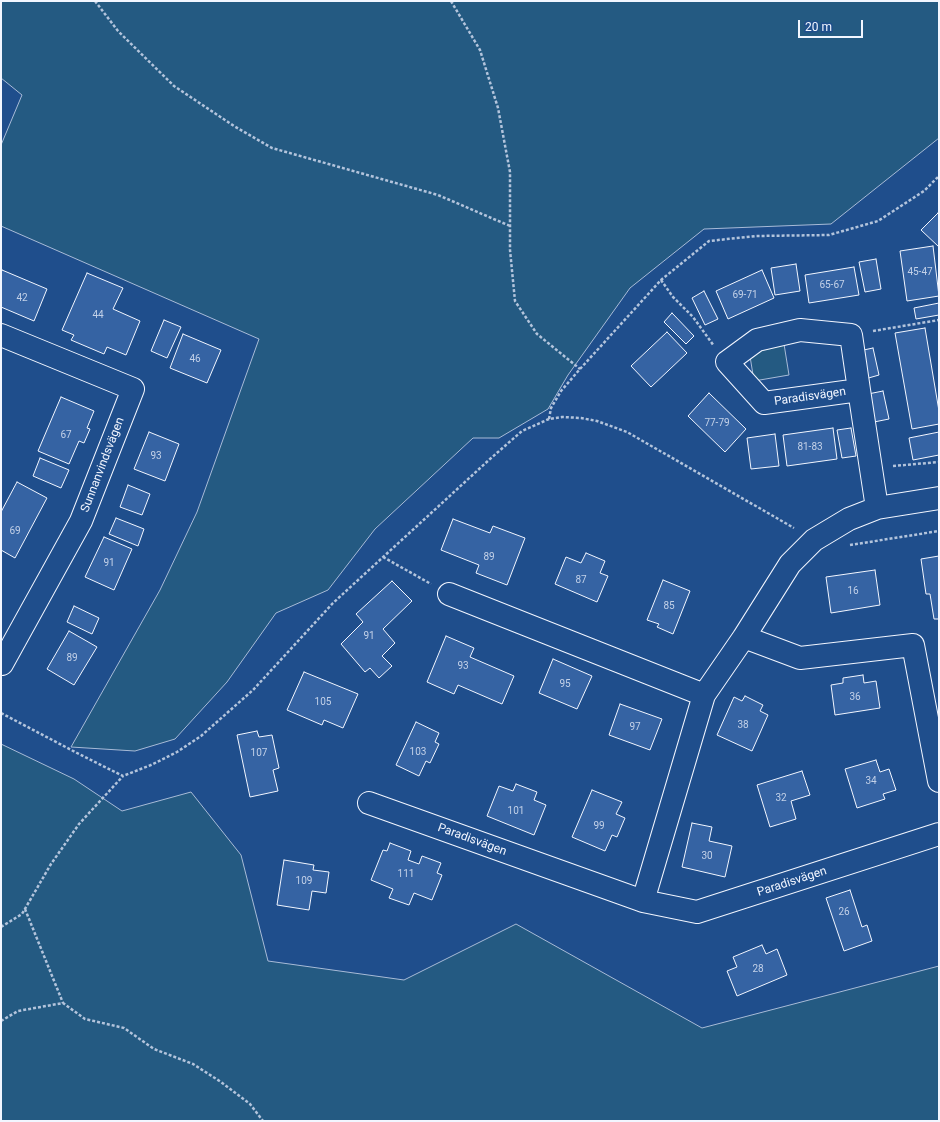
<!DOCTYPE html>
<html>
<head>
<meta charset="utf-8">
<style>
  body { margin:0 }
  #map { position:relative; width:940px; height:1122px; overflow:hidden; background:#1f4e8c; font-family:Roboto,sans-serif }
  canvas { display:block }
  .frame { position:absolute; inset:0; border:2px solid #f2f6ff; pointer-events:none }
  .scale { position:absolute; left:798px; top:20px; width:65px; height:18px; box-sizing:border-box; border:2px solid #f2f6ff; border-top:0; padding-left:5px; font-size:12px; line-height:14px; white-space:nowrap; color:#f2f6ff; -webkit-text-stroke:3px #1f4e8c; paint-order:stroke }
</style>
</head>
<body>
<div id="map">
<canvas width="940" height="1122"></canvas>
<div class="frame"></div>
<div class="scale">20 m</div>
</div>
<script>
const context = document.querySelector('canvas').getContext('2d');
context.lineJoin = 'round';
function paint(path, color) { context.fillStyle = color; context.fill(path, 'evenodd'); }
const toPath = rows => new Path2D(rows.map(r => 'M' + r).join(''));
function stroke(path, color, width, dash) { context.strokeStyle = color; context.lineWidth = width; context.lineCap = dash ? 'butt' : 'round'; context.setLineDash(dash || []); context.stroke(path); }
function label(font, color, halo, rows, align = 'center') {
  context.font = font + ' Roboto,sans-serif'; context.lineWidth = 3; context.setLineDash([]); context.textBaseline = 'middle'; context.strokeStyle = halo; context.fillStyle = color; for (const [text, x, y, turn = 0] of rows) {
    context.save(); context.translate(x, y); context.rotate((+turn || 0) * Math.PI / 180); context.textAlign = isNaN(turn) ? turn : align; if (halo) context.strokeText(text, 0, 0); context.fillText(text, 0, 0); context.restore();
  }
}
const green = toPath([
  [1,1,939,1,939,138,831,224,704,229,630,288,568,375,548,409,499,438,473,438,375,529,328,590,276,613,227,682,175,739,135,751,71,747,160,590,197,512,259,339,1,226,1,145,22,95,1,78,1,1],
  [784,344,789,375,754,381,749,350,784,344],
  [1,744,74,779,122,811,191,792,241,855,268,961,404,980,516,924,702,1028,939,966,939,1121,1,1121,1,744]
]);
const building = toPath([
  [938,213,939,214,939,247,921,230,938,213],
  [933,246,939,296,907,301,900,251,933,246],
  [876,259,881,289,865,292,859,262,876,259],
  [796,264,800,291,775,295,771,268,796,264],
  [854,267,859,295,809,303,805,275,854,267],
  [2,270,47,289,34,321,1,307,1,272,2,270],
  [762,270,774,298,728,319,716,291,762,270],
  [87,273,123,288,113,309,140,321,126,355,107,347,104,354,71,340,74,335,62,330,87,273],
  [704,291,718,319,705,325,692,298,704,291],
  [939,303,939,315,916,319,914,308,939,303],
  [672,313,694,336,686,344,664,322,672,313],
  [164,320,181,327,167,358,151,351,164,320],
  [925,328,939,411,939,424,912,429,895,333,925,328],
  [667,332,687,353,651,387,631,366,667,332],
  [183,334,221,350,207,383,170,368,183,334],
  [873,348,879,375,865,379,859,351,873,348],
  [883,391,889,419,874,422,868,394,883,391],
  [709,393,746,429,725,452,688,416,709,393],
  [61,397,94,411,87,428,90,429,84,443,79,441,69,464,38,451,61,397],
  [833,428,837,459,787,466,783,435,833,428],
  [851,428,856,456,842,458,837,430,851,428],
  [149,432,179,444,165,481,134,469,149,432],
  [939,432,939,455,913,460,909,438,939,432],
  [775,434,779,466,751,469,747,438,775,434],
  [40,458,69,470,61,488,33,476,40,458],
  [17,482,47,498,15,558,1,550,1,512,17,482],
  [128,485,150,494,142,515,120,507,128,485],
  [116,518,144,529,138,546,109,534,116,518],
  [453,519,490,533,493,526,525,538,507,585,476,573,479,565,441,550,453,519],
  [104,537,132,549,114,590,85,577,104,537],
  [586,553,605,561,600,573,608,576,597,602,555,584,566,557,581,563,586,553],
  [939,556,939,619,934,619,930,594,926,594,921,559,939,556],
  [875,570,880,605,831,613,826,577,875,570],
  [663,580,690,591,673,634,657,627,659,624,647,620,663,580],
  [392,581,412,601,383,629,395,643,382,656,392,666,379,678,370,668,365,672,341,644,363,622,356,614,392,581],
  [74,606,99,618,92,634,67,622,74,606],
  [69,631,97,647,74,685,47,669,69,631],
  [446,636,474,648,470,657,514,676,502,704,458,685,454,694,427,682,446,636],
  [553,659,592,676,577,709,539,693,553,659],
  [304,672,358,694,343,728,324,720,322,725,287,710,304,672],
  [863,675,864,683,876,681,880,708,835,715,831,685,843,683,843,678,863,675],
  [745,696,763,705,760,711,768,715,752,751,717,735,734,697,742,701,745,696],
  [620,704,662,719,650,750,609,735,620,704],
  [416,722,439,733,435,742,439,744,430,763,426,761,419,776,396,765,416,722],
  [257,731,259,737,272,735,279,768,273,770,278,791,250,797,237,735,257,731],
  [876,760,880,772,889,769,896,790,883,794,885,799,857,808,845,769,876,760],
  [802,771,810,795,791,801,796,819,770,827,757,785,802,771],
  [516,784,537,792,534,800,546,805,534,835,487,816,499,786,513,791,516,784],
  [592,790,622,802,616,814,625,818,617,837,612,835,605,851,572,837,592,790],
  [692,823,712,827,709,841,732,846,725,877,682,867,692,823],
  [390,843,411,851,408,860,419,864,422,856,441,863,437,873,442,875,432,900,414,893,409,905,389,898,393,889,371,880,383,850,387,851,390,843],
  [284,860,314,865,313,870,329,872,326,893,312,891,309,910,277,905,284,860],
  [850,890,862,927,867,925,872,941,844,951,826,898,850,890],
  [762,945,766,954,777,949,787,975,737,996,727,971,737,967,733,957,762,945]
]);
const path = toPath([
  [95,1,118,31,174,86,234,126,272,148,438,195,510,226],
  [451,1,480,50,498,108,510,172,510,250,515,301,537,334,580,369],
  [661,280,673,297,693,317,714,346],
  [873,331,939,320],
  [549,419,551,408,561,391,580,369,661,280,709,241,756,236,829,235,878,221,924,191,939,176],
  [893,466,939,462],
  [850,545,939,531],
  [383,557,431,584],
  [1,713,77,753,123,776,151,765,177,752,201,736,253,690,333,603,490,459,522,431,549,419,562,417,581,418,597,421,627,432,794,528],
  [25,909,63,1003],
  [1,927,22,914,51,864,79,824,123,776],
  [1,1021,18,1011,63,1003,85,1019,124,1028,154,1049,193,1064,221,1082,250,1104,263,1121]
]);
const minor = toPath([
  [1,335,133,389,81,521,2,664],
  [859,390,764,403,727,362,757,340,800,330,851,335,859,390,877,508],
  [449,594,704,695],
  [744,637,800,658,913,645,939,781],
  [369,803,643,901,697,912,939,834],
  [643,901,704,695,744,637,790,564,814,540,849,519,877,508,939,498]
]);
const numberNames = [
  ["45-47",920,272],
  ["65-67",832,285],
  ["69-71",745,295],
  ["42",22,298],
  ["44",98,315],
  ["46",195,359],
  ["77-79",717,423],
  ["67",66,435],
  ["81-83",810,447],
  ["93",156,456],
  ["69",15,531],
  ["89",489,557],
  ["91",109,563],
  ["87",581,580],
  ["16",853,591],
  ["85",669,606],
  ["91",369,636],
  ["89",72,658],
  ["93",463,666],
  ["95",565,684],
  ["36",855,697],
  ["105",323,702],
  ["38",743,725],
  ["97",635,727],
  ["103",418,752],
  ["107",259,753],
  ["34",871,781],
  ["32",781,798],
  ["101",516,811],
  ["99",599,826],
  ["30",707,856],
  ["111",406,874],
  ["109",304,881],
  ["26",844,912],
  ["28",758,969]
];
const streetNames = [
  ["Paradisvägen",810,397,-8],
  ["Sunnanvindsvägen",103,465,-69],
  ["Paradisvägen",472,840,20],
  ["Paradisvägen",792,882,-18]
];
paint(green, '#245a82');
stroke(green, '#a8bbd7', 1);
paint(building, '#3563a3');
stroke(building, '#f2f6ff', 1);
stroke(minor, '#f2f6ff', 24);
stroke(path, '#b3c4dc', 2.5, [3, 2]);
stroke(minor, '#1f4e8c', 22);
label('10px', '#c3d1e8', null, numberNames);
label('12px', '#f2f6ff', '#1f4e8c', streetNames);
</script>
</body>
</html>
